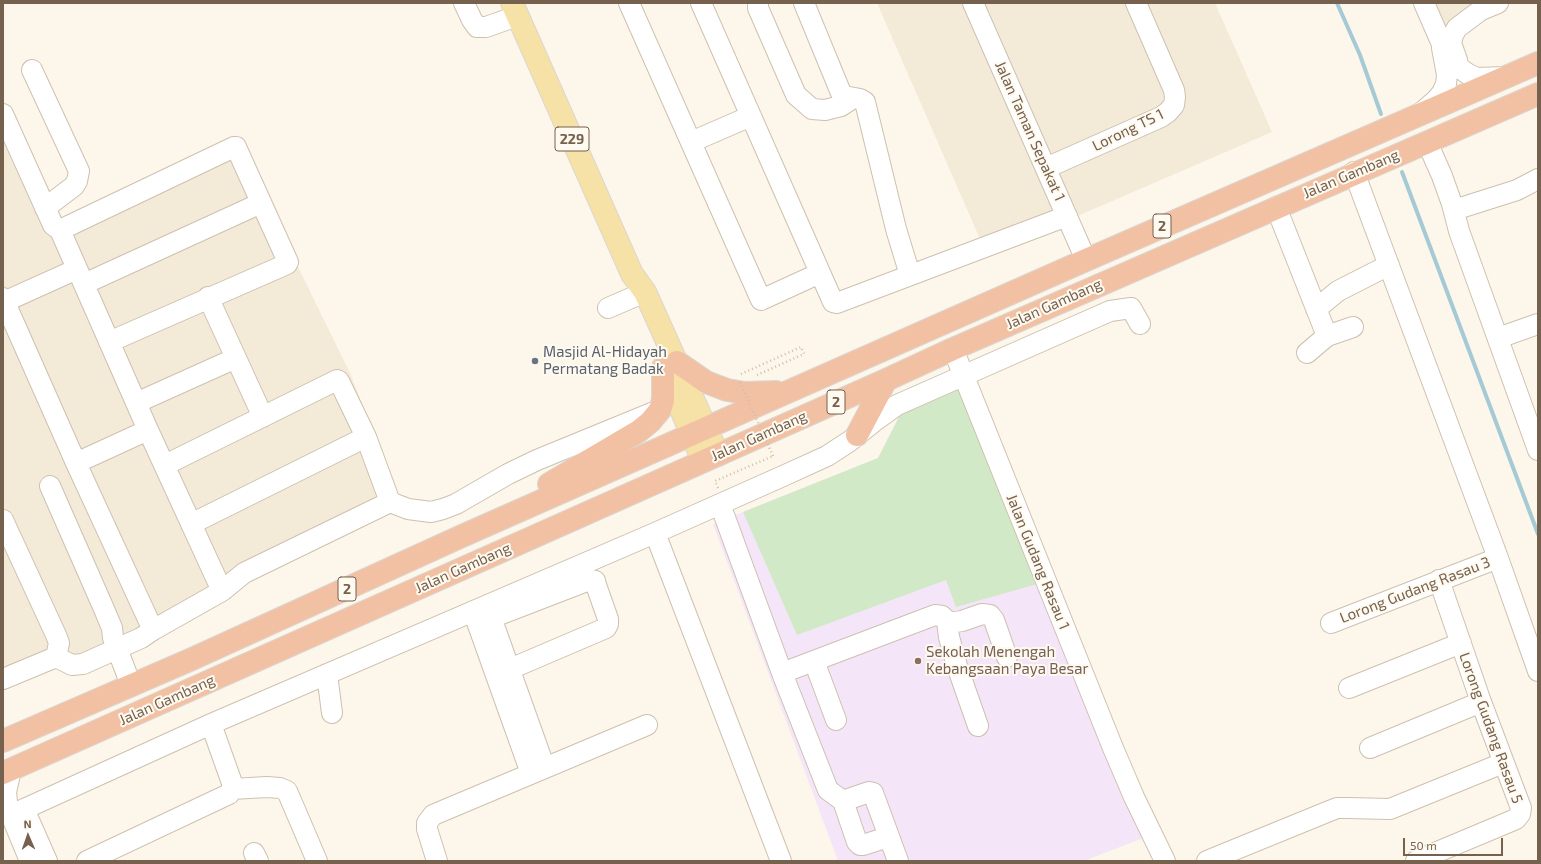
<!DOCTYPE html>
<html>
<head>
<meta charset="utf-8">
<style>
  body { margin:0 }
  #map { position:relative; width:1541px; height:864px; overflow:hidden; background:#fcf7ea; font-family:"Exo 2",sans-serif }
  canvas { display:block }
  .frame { position:absolute; inset:0; border:4px solid #76604e; pointer-events:none }
  .north { position:absolute; left:8px; top:816px; width:40px; height:40px; -webkit-text-stroke:3px #fefaf0; paint-order:stroke; rotate:358deg; font-size:11px; font-weight:700; line-height:16px; text-align:center; color:#76604e }
  .north::after { content:''; display:block; margin:auto; width:14px; height:18px; background:#76604e; clip-path:polygon(50% 0,100% 100%,50% 72%,0 100%) }
  .scale { position:absolute; left:1403px; top:838px; width:100px; height:18px; box-sizing:border-box; border:2px solid #76604e; border-top:0; padding-left:5px; font-size:12px; line-height:14px; white-space:nowrap; color:#76604e; -webkit-text-stroke:3px #fefaf0; paint-order:stroke }
</style>
</head>
<body>
<div id="map">
<canvas width="1541" height="864"></canvas>
<div class="frame"></div>
<div class="north">N</div>
<div class="scale">50 m</div>
</div>
<script>
const context = document.querySelector('canvas').getContext('2d');
context.lineJoin = 'round';
function paint(path, color) { context.fillStyle = color; context.fill(path, 'evenodd'); }
const toPath = rows => new Path2D(rows.map(r => 'M' + r).join(''));
function stroke(path, color, width, dash) { context.strokeStyle = color; context.lineWidth = width; context.lineCap = dash ? 'butt' : 'round'; context.setLineDash(dash || []); context.stroke(path); }
function label(font, color, halo, rows, align = 'center') {
  context.font = font + ' "Exo 2",sans-serif'; context.lineWidth = 4; context.setLineDash([]); context.textBaseline = 'middle'; context.strokeStyle = halo; context.fillStyle = color; for (const [text, x, y, turn = 0] of rows) {
    context.save(); context.translate(x, y); context.rotate((+turn || 0) * Math.PI / 180); context.textAlign = isNaN(turn) ? turn : align; if (halo) context.strokeText(text, 0, 0); context.fillText(text, 0, 0); context.restore();
  }
}
const residential = toPath([
  [877,3,1215,3,1272,132,987,255],
  [1432,3,1506,3,1444,29],
  [3,112,57,230,242,144,293,257,350,373,397,493,67,667,47,663,3,681]
]);
const education = toPath([
  [962,386,1146,837,1084,861,838,861,713,524,878,458,904,407]
]);
const green = toPath([
  [962,386,1041,583,956,607,946,580,797,635,743,512,878,458,904,407]
]);
const stream = toPath([
  [1337,3,1360,55,1381,114],
  [1402,172,1538,534]
]);
const path = toPath([
  [741,374,801,347,804,354,757,375],
  [718,488,715,481,773,456]
]);
const minor = toPath([
  [464,3,472,20,477,27,486,27,517,16],
  [629,3,761,300,820,273],
  [701,3,833,302,837,303,1067,216],
  [758,3,758,8,796,95,812,109,825,110,841,106,853,98],
  [804,3,841,93,844,96,860,99,865,102,896,229,910,275],
  [973,3,1086,260],
  [1424,3,1441,42,1461,69,1468,74,1477,78,1504,77],
  [1457,60,1451,43,1453,35,1457,28,1481,10,1498,3],
  [32,70,79,171,77,181,74,186,45,208],
  [1422,112,1436,100,1442,93,1446,84,1447,75,1442,48],
  [3,114,53,225,60,230,148,430,222,591],
  [691,142,751,116],
  [1427,142,1442,176,1452,204,1459,231,1538,450],
  [1046,168,1161,117,1168,112,1174,105,1175,97,1174,90,1136,3],
  [1354,172,1498,558,1538,671],
  [1276,207,1327,336,1353,327],
  [1454,210,1517,190,1538,179],
  [60,230,234,147,236,147,288,262,287,264,109,342],
  [84,284,261,203],
  [208,297,263,417],
  [3,298,76,463,153,630],
  [4,302,77,269],
  [608,308,645,292],
  [1316,309,1338,291,1389,265],
  [1498,338,1538,324],
  [953,349,1113,748,1134,797,1165,861],
  [1307,353,1327,336],
  [136,403,236,358],
  [76,463,148,430],
  [165,465,337,380,339,381,366,437,390,502,408,509,431,512,443,509,456,504,508,474,537,460,659,410],
  [50,486,104,609,112,628,113,638,131,685],
  [720,504,782,673,828,790,843,801,869,792,873,793,898,861],
  [3,520,56,635,59,643,56,657,3,679],
  [191,524,366,437],
  [655,533,781,861],
  [473,611,528,765,531,768,538,771,542,765,542,760,487,606],
  [491,618,587,581,592,580,595,581,596,585,608,619,608,624,606,628,510,669],
  [947,621,949,637,957,666,978,726],
  [1331,623,1498,558],
  [56,657,72,665,83,664,141,638,153,630,222,591,244,573,390,502],
  [814,661,836,720],
  [782,673,935,615,942,616,949,623,962,621,982,614,990,615,994,620,1007,657],
  [327,674,332,713],
  [1349,688,1461,643],
  [1370,748,1481,702],
  [11,770,6,792,7,802,11,815,30,861],
  [232,789,267,787,280,788,287,791,317,861],
  [843,801,857,842,860,845,863,845,888,837],
  [24,809,47,861],
  [11,815,211,724,655,533,783,476,827,456,850,441,876,420,897,405,1110,311,1131,308,1140,324],
  [254,853,258,861],
  [87,861,229,794,232,789,232,783,211,724],
  [437,861,427,829,427,823,433,815,647,725],
  [1207,861,1327,812,1337,808,1348,808,1390,809,1503,763],
  [1416,861,1516,819,1520,814,1521,808,1481,702,1439,580]
]);
const major = toPath([
  [512,3,632,274,645,292,718,455],
  [663,367,703,461]
]);
const highway = toPath([
  [677,362,706,382,727,390,745,393,776,392],
  [857,435,886,380],
  [549,484,639,431,650,422,660,410,663,400,663,368],
  [3,741,192,659,462,536,1086,260,1538,63],
  [3,773,886,380,953,349,1538,94]
]);
const pathBridge = toPath([
  [740,382,773,456]
]);
const markers = [
  [535,361,4,"#6b7280"],
  [918,661,4,"#8d6e63"]
];
const shields = [
  [572,139,34],
  [1162,226,18],
  [836,402,18],
  [347,589,18]
];
const shieldNames = [
  ["229",572,139],
  ["2",1162,226],
  ["2",836,402],
  ["2",347,589]
];
const streetNames = [
  ["Lorong TS 1",1128,130,-26],
  ["Jalan Taman Sepakat 1",1030,131,66],
  ["Jalan Gambang",1351,174,-23],
  ["Jalan Gambang",1054,304,-24],
  ["Jalan Gambang",759,436,-24],
  ["Jalan Gudang Rasau 1",1038,562,68],
  ["Jalan Gambang",463,568,-24],
  ["Lorong Gudang Rasau 3",1415,590,-21],
  ["Jalan Gambang",167,700,-24],
  ["Lorong Gudang Rasau 5",1491,728,70]
];
const worshipNames = [
  ["Masjid Al-Hidayah",543,352],
  ["Permatang Badak",543,369]
];
const educationNames = [
  ["Sekolah Menengah",926,652],
  ["Kebangsaan Paya Besar",926,669]
];
paint(residential, '#f3ead8');
paint(education, '#f4e6f8');
paint(green, '#d2e9c8');
stroke(stream, '#a5cad6', 4);
stroke(minor, '#cec0b0', 22);
stroke(major, '#dbd6d1', 24);
stroke(highway, '#dbd6d1', 24);
stroke(path, '#d5bda5', 2.5, [1, 3]);
stroke(minor, '#fff', 20);
stroke(major, '#f6e1a6', 22);
stroke(highway, '#f2c1a4', 22);
stroke(pathBridge, '#d5bda5', 2.5, [1, 3]);
for (const [x, y, r, color] of markers) { const dot = new Path2D(); dot.arc(x, y, r, 0, 2 * Math.PI); context.fillStyle = color; context.fill(dot); stroke(dot, '#fefaf0', 1.5); }
for (const [x, y, w] of shields) { const box = new Path2D(); box.roundRect(x - w / 2, y - 12, w, 24, 3); context.fillStyle = '#fefaf0'; context.fill(box); stroke(box, '#76604e', 1); }
label('bold 14px', '#76604e', null, shieldNames);
label('15px', '#76604e', '#fefaf0', streetNames);
label('15px', '#5b616d', '#fefaf0', worshipNames, 'left');
label('15px', '#785e54', '#fefaf0', educationNames, 'left');
</script>
</body>
</html>
